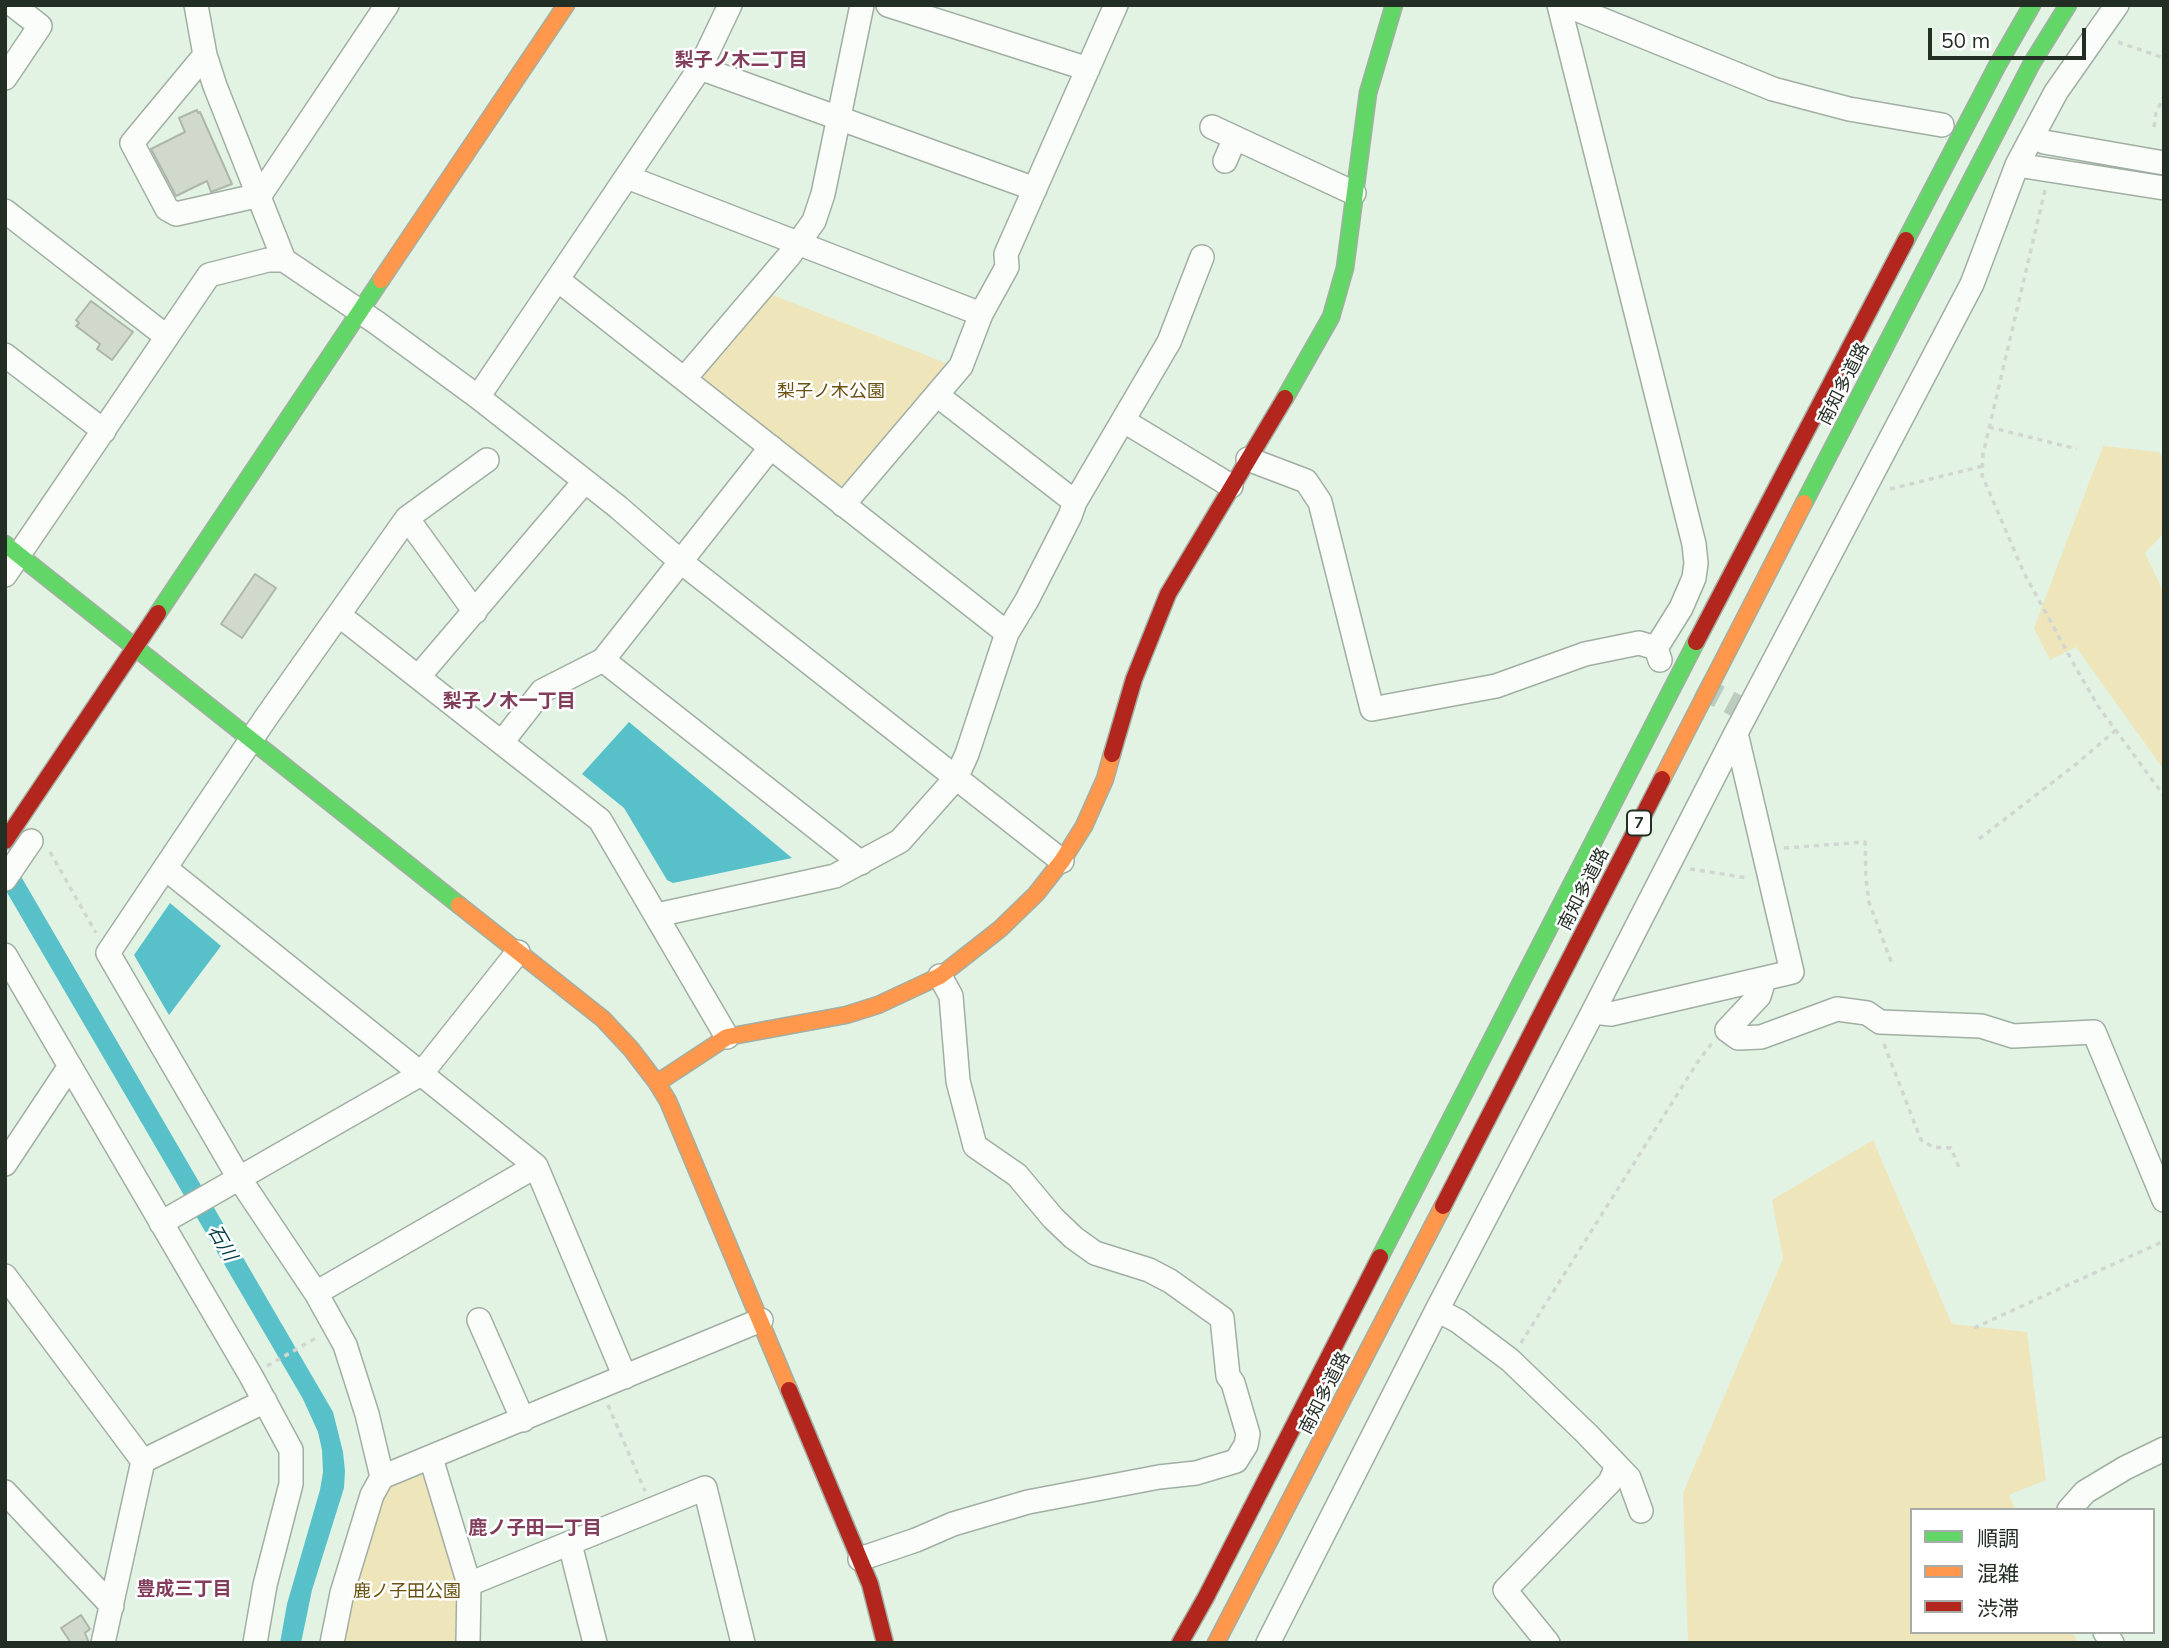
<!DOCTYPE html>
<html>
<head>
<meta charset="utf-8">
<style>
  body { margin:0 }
  #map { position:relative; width:2169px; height:1648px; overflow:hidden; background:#e2f3e4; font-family:Mulish,"Noto Sans JP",sans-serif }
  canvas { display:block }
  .frame { position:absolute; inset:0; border:7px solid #232e24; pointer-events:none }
  .legend { position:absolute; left:1910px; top:1508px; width:245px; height:126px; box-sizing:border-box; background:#fff; border:2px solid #a7aba7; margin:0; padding:9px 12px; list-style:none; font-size:21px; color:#232e24 }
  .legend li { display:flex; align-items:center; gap:14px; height:35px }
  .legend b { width:35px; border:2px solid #a7aba7 }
  .scale { position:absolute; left:1928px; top:28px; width:158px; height:32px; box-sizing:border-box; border:4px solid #232e24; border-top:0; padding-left:9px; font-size:21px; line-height:24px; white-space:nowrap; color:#232e24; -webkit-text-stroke:5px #fff; paint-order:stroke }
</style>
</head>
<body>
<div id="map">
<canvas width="2169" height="1648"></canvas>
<div class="frame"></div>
<ul class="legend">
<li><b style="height:9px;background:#63d668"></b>順調</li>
<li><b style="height:9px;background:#ff974d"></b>混雑</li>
<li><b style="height:9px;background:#b3261e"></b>渋滞</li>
</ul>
<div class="scale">50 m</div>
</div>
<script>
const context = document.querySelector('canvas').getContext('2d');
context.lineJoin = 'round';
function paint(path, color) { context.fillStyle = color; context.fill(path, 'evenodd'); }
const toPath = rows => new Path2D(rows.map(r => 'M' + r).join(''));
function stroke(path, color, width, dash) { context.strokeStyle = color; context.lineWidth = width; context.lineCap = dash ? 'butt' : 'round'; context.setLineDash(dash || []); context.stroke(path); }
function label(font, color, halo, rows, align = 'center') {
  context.font = font + ' Mulish,"Noto Sans JP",sans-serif'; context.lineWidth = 5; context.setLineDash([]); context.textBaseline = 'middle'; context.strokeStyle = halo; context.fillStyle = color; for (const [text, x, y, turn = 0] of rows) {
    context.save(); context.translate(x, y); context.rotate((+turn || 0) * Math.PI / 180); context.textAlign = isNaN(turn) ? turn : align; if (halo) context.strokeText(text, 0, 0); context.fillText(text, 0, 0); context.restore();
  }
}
const green = toPath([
  [770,294,946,363,848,485,836,485,705,382,703,374],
  [2103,446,2159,452,2164,460,2164,533,2145,553,2164,593,2164,770,2076,647,2050,660,2034,628],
  [1873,1140,1952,1324,2027,1332,2046,1480,2009,1495,2016,1510,1912,1510,1912,1632,2073,1632,2078,1643,1688,1643,1683,1493,1783,1259,1772,1200],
  [420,1475,429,1481,458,1586,457,1643,343,1643,349,1608,382,1499,390,1486]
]);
const water = toPath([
  [629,722,792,858,673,883,667,880,624,808,582,774],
  [5,849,333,1412,343,1452,345,1471,344,1488,312,1590,301,1643,280,1643,287,1604,320,1490,323,1472,322,1450,318,1432,303,1399,5,889],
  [170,903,221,946,169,1015,134,955]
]);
const building = toPath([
  [197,110,198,113,200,112,232,184,211,192,207,181,176,196,151,149,185,132,179,118,197,110],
  [91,301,133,332,112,360,97,349,100,344,76,326,79,323,76,320,91,301],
  [255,574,276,588,242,638,221,624,255,574],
  [81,1615,90,1629,85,1633,89,1643,71,1643,61,1628,81,1615]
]);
const streetTunnel = toPath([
  [1699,686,1746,711]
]);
const path = toPath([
  [2118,42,2164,58],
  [2154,127,2156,113,2164,96],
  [2045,190,1983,454,1982,475,2024,573,2076,668,2098,706,2164,796],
  [1989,427,2077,449],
  [1890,489,1983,466],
  [1979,839,2075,765,2116,730],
  [1784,848,1865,842,1866,879,1869,902,1892,964],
  [50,852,96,933],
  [1690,869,1748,878],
  [1884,1044,1921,1140,1933,1147,1951,1148,1960,1170],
  [1974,1328,2164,1241],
  [1521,1343,1697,1063,1712,1043],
  [267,1366,318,1337],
  [608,1405,645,1491]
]);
const street = toPath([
  [196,5,205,55,215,86,284,260,377,323,478,397,618,507,680,561,1062,861],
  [888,5,1088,69],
  [1559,5,1694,544,1696,563,1694,578,1681,608,1656,648],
  [1566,5,1773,89,1849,109,1942,125],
  [205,55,132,143,167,209,176,214,260,195,387,5],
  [700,68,1035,189],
  [5,78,40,26,13,5],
  [1212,127,1354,193],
  [2044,142,2164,163],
  [1225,161,1235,138],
  [2017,165,2164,188],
  [627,177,981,314],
  [5,211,167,337],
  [558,280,1007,633],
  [5,355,104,431],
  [685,378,789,256,814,221,823,194,862,5],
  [937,395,1075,502],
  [478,397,700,68,730,5],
  [1124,421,1231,486],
  [1248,459,1306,481,1320,502,1372,709,1496,686,1585,654,1639,643,1656,648,1660,660],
  [843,505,961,366,981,314,1007,267,1006,254,1116,5],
  [407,518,475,612],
  [5,575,209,275,268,260,284,260],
  [339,615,600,820,727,1037],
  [603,660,861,863],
  [419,676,585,481],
  [502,742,542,691,603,660,771,447],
  [165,868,536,1166,625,1377],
  [5,879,31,841],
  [657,915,835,876,900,841,956,778,967,754,1007,633,1027,600,1070,516,1075,502,1169,342,1202,257],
  [5,955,251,1376,291,1450,291,1484,265,1585,255,1643],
  [1764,980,1759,996,1727,1030,1738,1038,1761,1037,1837,1009,1867,1013,1880,1022,1981,1026,2013,1036,2094,1032,2164,1200],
  [1593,1012,1736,733],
  [5,1164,70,1066],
  [161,1223,421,1074,518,952],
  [5,1276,143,1461],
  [316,1293,536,1166],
  [1437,1310,1458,1321,1510,1360,1587,1434,1629,1478,1641,1511],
  [479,1320,523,1420],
  [431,1458,469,1584,468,1643],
  [382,1477,761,1320],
  [5,1492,112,1606],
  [2069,1510,2085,1492,2125,1468,2164,1449],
  [570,1544,595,1643],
  [860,1559,916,1540,953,1524,1028,1502,1159,1477,1196,1473,1236,1461,1246,1445,1248,1434,1233,1383,1228,1376,1222,1318,1170,1281,1149,1270,1095,1253,1074,1238,1053,1218,1017,1175,975,1146,958,1081,951,996,940,976],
  [469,1584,705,1488,743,1643],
  [2105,1632,2112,1643],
  [103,1643,143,1461,265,1401],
  [332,1643,342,1593,372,1495,382,1477,367,1414,345,1345,316,1293,239,1178,108,953,265,719,407,518,487,460],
  [1268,1643,1437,1310,1593,1012,1611,1014,1792,972,1736,733,1972,284,2017,165,2056,92,2117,5],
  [1548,1643,1505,1590,1610,1482,1617,1466]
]);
const fast = toPath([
  [1906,240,1997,66,2032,5],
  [1285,398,1331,317,1345,268,1368,93,1394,5],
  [1804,503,2032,63,2068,5],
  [5,544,459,905],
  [158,613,381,280],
  [1380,1257,1696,642]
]);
const slow = toPath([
  [381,280,566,5],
  [1662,779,1804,503],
  [459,905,603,1019,631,1049,657,1083,668,1101,789,1390],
  [657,1083,727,1037,846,1015,878,1005,940,976,1000,929,1036,894,1062,861,1084,826,1105,779,1112,754],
  [1216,1643,1443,1206]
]);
const jam = toPath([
  [1696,642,1906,240],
  [1112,754,1134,679,1168,594,1285,398],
  [5,841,158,613],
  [1443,1206,1662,779],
  [789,1390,870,1584,885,1643],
  [1180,1643,1206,1597,1380,1257]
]);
const shields = [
  [1639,823,24]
];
const shieldNames = [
  ["7",1639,823]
];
const streetNames = [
  ["南知多道路",1844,384,-63],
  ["南知多道路",1584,889,-63],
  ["南知多道路",1325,1393,-63]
];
const parkNames = [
  ["梨子ノ木公園",831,392],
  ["鹿ノ子田公園",407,1592]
];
const neighbourhoodNames = [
  ["梨子ノ木二丁目",741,60],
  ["梨子ノ木一丁目",509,701],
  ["鹿ノ子田一丁目",535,1528],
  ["豊成三丁目",184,1589]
];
const waterNames = [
  ["石川",222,1243,60]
];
paint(green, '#eee5bb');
paint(water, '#57c0c8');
paint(building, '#d0d9cb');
stroke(building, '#aeb6aa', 2);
stroke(streetTunnel, '#bcccbe', 23, [23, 11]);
stroke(street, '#a1aea2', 26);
stroke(fast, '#a1aea2', 19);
stroke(slow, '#a1aea2', 19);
stroke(jam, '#a1aea2', 19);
stroke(path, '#d1d6d1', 3.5, [5, 5]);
stroke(street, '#fbfdfb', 23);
stroke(fast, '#63d668', 16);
stroke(slow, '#ff974d', 16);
stroke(jam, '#b3261e', 16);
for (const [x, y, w] of shields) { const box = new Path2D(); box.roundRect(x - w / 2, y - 12.5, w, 25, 5); context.fillStyle = '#fff'; context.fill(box); stroke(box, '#232e24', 2); }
label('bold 16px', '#232e24', null, shieldNames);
label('18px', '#232e24', '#fff', streetNames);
label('18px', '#6a510f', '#fff', parkNames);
label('bold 19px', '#813d5a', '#fff', neighbourhoodNames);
label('italic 19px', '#013e45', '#fff', waterNames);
</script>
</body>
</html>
